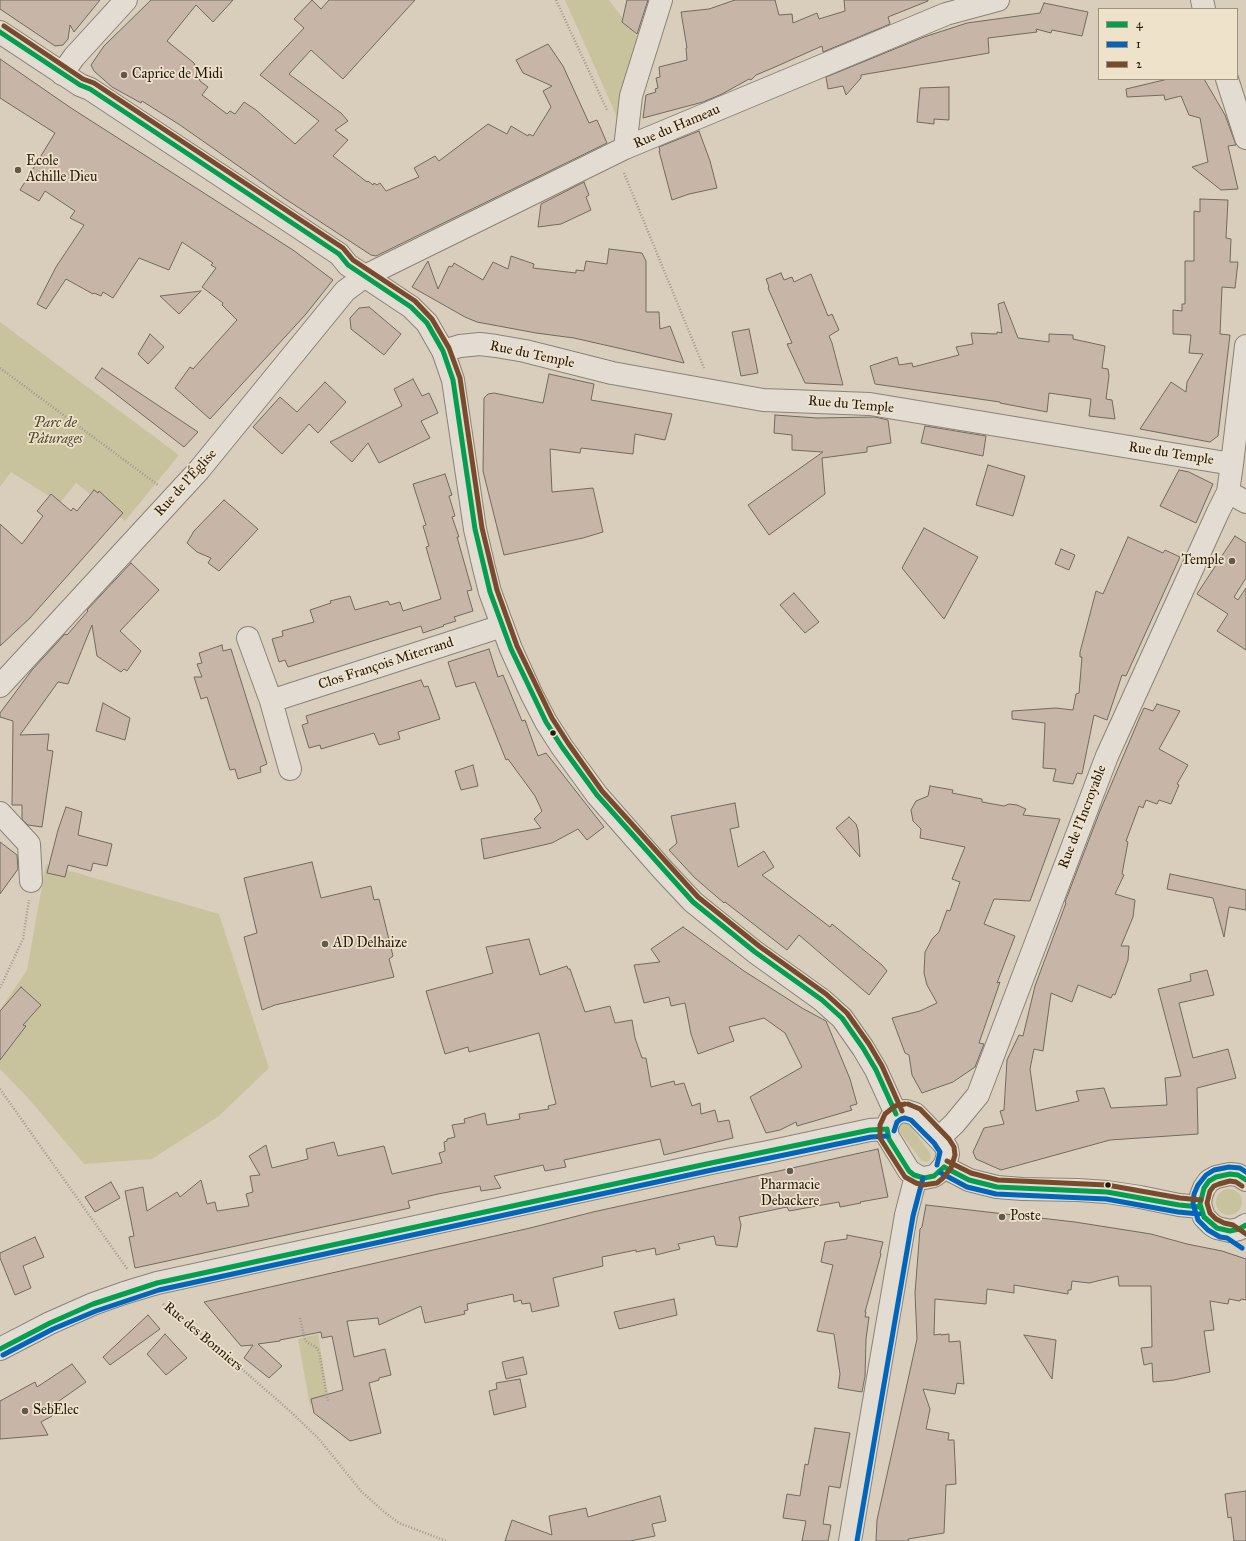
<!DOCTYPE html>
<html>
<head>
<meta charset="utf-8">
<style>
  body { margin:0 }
  #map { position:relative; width:1246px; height:1541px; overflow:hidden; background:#d9cebb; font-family:"IM FELL Great Primer",serif }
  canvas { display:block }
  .legend { position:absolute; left:1098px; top:8px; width:140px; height:72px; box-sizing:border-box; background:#efe2ca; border:1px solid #9d927f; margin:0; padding:5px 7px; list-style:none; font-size:12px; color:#22190e }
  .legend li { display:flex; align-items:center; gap:8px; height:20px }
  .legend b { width:20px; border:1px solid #9d927f }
</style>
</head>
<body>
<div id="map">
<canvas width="1246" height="1541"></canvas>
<ul class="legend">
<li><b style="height:5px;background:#029f4e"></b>4</li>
<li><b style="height:5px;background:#0065bd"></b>1</li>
<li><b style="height:5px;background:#7a4b2a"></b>2</li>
</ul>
</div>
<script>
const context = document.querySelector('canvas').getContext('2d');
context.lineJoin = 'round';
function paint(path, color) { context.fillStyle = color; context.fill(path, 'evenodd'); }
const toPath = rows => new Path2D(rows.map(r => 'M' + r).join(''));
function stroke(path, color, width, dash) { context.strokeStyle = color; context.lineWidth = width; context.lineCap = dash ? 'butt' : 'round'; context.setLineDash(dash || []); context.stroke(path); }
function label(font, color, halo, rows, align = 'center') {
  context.font = font + ' "IM FELL Great Primer",serif'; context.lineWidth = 3.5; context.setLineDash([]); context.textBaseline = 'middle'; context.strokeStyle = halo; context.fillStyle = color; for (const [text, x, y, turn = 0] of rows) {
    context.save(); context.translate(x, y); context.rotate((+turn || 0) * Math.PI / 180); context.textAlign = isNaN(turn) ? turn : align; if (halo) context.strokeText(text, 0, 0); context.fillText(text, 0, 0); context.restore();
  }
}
const green = toPath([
  [565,0,609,0,640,41,622,128],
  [0,322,179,455,125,521,76,483,60,503,11,472,0,487],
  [46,864,219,914,269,1068,219,1116,152,1159,84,1164,28,1098,0,1069,0,1010,27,970],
  [905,1123,909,1125,930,1153,931,1157,929,1161,925,1162,921,1160,899,1131,899,1127],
  '1216 1202a13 13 0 1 1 26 0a13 13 0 1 1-26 0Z',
  [318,1334,329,1402,311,1400,311,1411,298,1339]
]);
const building = toPath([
  [0,0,100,0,74,32,70,25,68,39,63,45,55,46,0,9,0,0],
  [151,0,233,0,213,22,196,5,167,41,194,63,200,81,208,87,202,95,227,114,230,111,235,114,244,102,256,110,295,144,319,121,260,75,304,28,294,19,312,0,321,9,329,0,415,0,343,79,311,50,289,74,341,113,348,121,335,130,348,140,333,156,367,182,368,181,373,185,374,183,377,185,380,183,386,191,419,177,414,168,435,156,439,161,488,124,507,134,511,126,528,136,529,134,533,136,551,107,543,91,552,86,523,73,516,60,548,44,563,66,589,123,597,120,607,143,376,256,371,255,284,198,180,125,142,101,141,103,112,87,94,71,91,65,104,46,151,0],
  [627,0,648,0,637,34,622,22,627,0],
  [735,0,775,0,779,15,792,14,793,23,817,13,819,19,845,11,844,0,928,0,928,1,888,17,890,24,823,52,822,46,775,67,756,75,751,80,749,79,722,94,703,102,643,118,646,95,656,92,655,89,658,88,656,78,660,77,659,67,687,60,686,48,687,48,681,12,709,9,735,0],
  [1044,3,1088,12,1082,36,1052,30,1051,33,1036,29,1037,32,988,38,989,53,861,75,861,78,846,95,843,86,828,89,826,77,924,37,967,23,1040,13,1044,3],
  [0,59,71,108,293,250,333,280,306,314,210,419,175,388,190,367,193,369,237,320,222,305,223,303,202,287,216,268,211,265,213,263,182,242,169,270,139,258,113,298,103,292,101,296,94,293,93,294,66,279,46,309,37,304,56,267,84,225,70,218,75,211,45,191,39,201,20,190,55,133,0,98,0,59],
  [1168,79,1204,79,1225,115,1236,145,1228,146,1238,189,1221,190,1192,167,1208,162,1200,118,1189,115,1181,96,1165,100,1164,95,1127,97,1126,89,1168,79],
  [949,87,949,120,934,119,934,124,917,122,920,88,949,87],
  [699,131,710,161,717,188,689,194,672,200,659,151,660,151,659,147,699,131],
  [584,182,589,195,586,197,591,210,561,224,538,227,541,204,584,182],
  [1200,199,1228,200,1226,238,1231,239,1230,262,1238,262,1235,288,1222,287,1220,334,1230,335,1218,436,1210,442,1140,429,1171,382,1186,392,1187,382,1203,354,1189,353,1191,335,1173,334,1173,310,1182,311,1182,304,1185,304,1185,261,1194,261,1194,211,1200,212,1200,199],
  [609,249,642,253,646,261,646,312,659,312,660,329,670,326,684,363,574,338,536,333,477,322,465,317,412,287,428,261,438,289,449,266,452,267,454,263,483,280,493,262,508,269,511,256,534,264,533,268,576,273,576,270,584,271,586,261,607,264,609,249],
  [781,273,784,280,792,277,794,282,811,274,828,316,832,314,839,330,829,336,832,343,843,385,805,383,787,344,792,343,768,288,769,287,766,279,781,273],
  [201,291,179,314,160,296,201,291],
  [1004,302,1018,338,1049,342,1049,334,1073,335,1073,339,1105,346,1102,368,1108,369,1109,376,1106,399,1112,400,1115,419,1089,416,1091,399,1049,393,1047,412,1000,403,1000,402,875,384,870,366,897,357,899,365,912,363,913,367,959,355,956,347,973,344,971,333,997,334,997,332,1002,333,998,304,1004,302],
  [369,307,401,334,384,355,351,329,350,318,359,308,369,307],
  [749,329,758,373,741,376,732,332,749,329],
  [150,334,164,347,148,364,138,354,150,334],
  [102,368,198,432,184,447,95,378,102,368],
  [549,374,594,384,591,400,672,414,665,440,635,434,633,454,581,448,580,453,550,449,552,492,593,488,603,532,583,538,504,555,483,471,484,398,488,394,494,393,543,403,549,374],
  [413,379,422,396,429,393,438,413,421,421,430,438,379,463,368,443,352,462,330,442,402,406,394,389,413,379],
  [325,382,346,402,318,433,309,424,282,454,253,427,280,397,297,412,325,382],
  [775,415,817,418,875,417,888,420,891,443,867,447,867,452,822,458,825,494,769,535,748,505,823,452,792,450,792,435,774,433,775,415],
  [925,426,986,436,983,456,921,443,925,426],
  [988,465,1025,476,1013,516,976,505,988,465],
  [1179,470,1189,472,1213,484,1196,523,1160,506,1179,470],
  [445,474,452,495,449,496,455,516,452,517,459,537,457,537,472,590,467,591,473,611,454,617,456,621,443,625,444,626,423,633,421,626,288,667,285,660,279,662,272,639,283,636,282,631,314,622,310,610,331,603,330,601,350,596,355,610,388,601,390,605,400,602,403,611,441,599,426,547,429,546,423,526,426,525,413,484,445,474],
  [94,490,98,493,99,491,123,513,30,618,0,646,0,524,22,544,43,516,37,511,51,494,71,511,73,508,77,511,94,490],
  [224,500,258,529,219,571,208,563,211,558,197,552,187,543,194,531,224,500],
  [924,528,978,557,944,619,902,568,924,528],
  [1235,536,1246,543,1246,578,1234,597,1238,600,1246,588,1246,650,1217,631,1228,614,1197,594,1235,536],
  [1128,537,1163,553,1165,550,1180,557,1126,676,1122,675,1107,720,1094,715,1082,774,1077,773,1073,784,1053,781,1056,769,1043,768,1045,723,1012,719,1012,711,1056,708,1073,710,1076,694,1079,693,1082,657,1080,657,1080,652,1096,591,1103,594,1128,537],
  [1061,549,1075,555,1069,570,1055,564,1061,549],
  [131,563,159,590,120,631,141,651,127,671,124,669,121,672,97,656,92,625,68,684,58,682,20,735,49,734,47,750,53,751,42,827,28,825,22,819,22,805,12,805,13,721,0,717,0,713,32,670,65,634,67,635,88,611,87,610,131,563],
  [794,593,819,622,805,633,780,605,794,593],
  [222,645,223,651,231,649,267,764,260,767,261,772,238,779,235,769,230,770,207,697,201,699,194,677,202,677,197,664,202,663,199,653,222,645],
  [489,649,498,677,503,675,522,721,525,720,538,756,546,753,604,827,587,840,578,829,552,843,484,859,481,839,541,828,534,819,542,811,535,796,508,759,506,760,475,682,456,687,448,662,489,649],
  [421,680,424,687,428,686,440,719,398,732,400,739,379,745,374,733,321,749,320,745,309,748,302,725,308,723,306,716,421,680],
  [103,703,130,718,125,740,96,731,103,703],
  [1157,704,1180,711,1159,749,1188,765,1177,784,1179,785,1171,804,1159,800,1157,804,1146,800,1143,808,1139,806,1126,841,1128,842,1122,874,1124,875,1115,894,1135,900,1133,917,1121,946,1129,946,1128,960,1115,995,1113,994,1111,998,1078,985,1072,1002,1051,993,1043,1051,1034,1049,1030,1069,1036,1111,1079,1101,1076,1091,1104,1088,1111,1108,1167,1105,1165,1078,1181,1076,1158,989,1191,981,1190,974,1207,970,1214,995,1179,1003,1193,1058,1228,1049,1236,1078,1197,1088,1198,1134,1110,1140,1001,1170,976,1159,973,1152,984,1128,1004,1124,1000,1111,1004,1110,1007,1060,1019,1035,1023,1036,1035,986,1066,903,1065,902,1100,811,1139,719,1144,708,1153,711,1157,704],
  [473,765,478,786,461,790,455,771,473,765],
  [930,786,953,790,952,793,982,799,982,802,1004,806,1009,804,1017,805,1026,809,1023,815,1060,819,1030,901,994,899,984,924,1015,936,997,983,1000,982,979,1043,984,1044,975,1067,953,1082,922,1093,912,1075,909,1055,905,1053,892,1018,920,1011,937,1003,927,985,924,973,925,952,932,939,939,932,947,910,950,911,960,882,952,879,965,847,920,838,921,829,913,821,911,810,916,801,928,796,930,786],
  [735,803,739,827,730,829,738,867,764,851,774,867,762,875,830,927,832,924,882,965,887,971,869,995,799,935,787,950,725,902,724,903,695,878,669,850,677,843,671,816,735,803],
  [66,807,82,812,78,835,112,844,107,866,93,863,91,871,68,865,65,877,47,873,58,830,66,807],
  [849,817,856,824,858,830,860,857,836,828,849,817],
  [0,842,17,855,18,869,0,894,0,842],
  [312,862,321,898,371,886,374,900,379,899,393,956,389,959,394,977,275,1005,262,1010,244,937,257,933,244,878,312,862],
  [1170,874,1246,890,1246,910,1229,907,1224,937,1213,898,1167,889,1170,874],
  [683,927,744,971,802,1008,826,1021,850,1079,857,1104,850,1106,852,1110,797,1126,796,1122,780,1130,766,1133,750,1097,802,1067,785,1033,764,1018,729,1027,734,1041,698,1054,691,1034,685,1003,671,1006,669,997,644,1003,634,965,660,962,651,949,683,927],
  [529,939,540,975,567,966,568,969,570,969,585,1012,610,1006,615,1023,632,1020,635,1038,642,1058,646,1058,651,1087,674,1081,675,1085,684,1083,692,1106,700,1103,701,1114,715,1110,718,1122,729,1120,733,1138,664,1155,660,1139,564,1160,566,1167,545,1171,543,1165,494,1176,501,1188,481,1191,480,1186,438,1194,408,1201,410,1208,135,1268,129,1237,134,1236,125,1191,143,1187,147,1211,177,1192,180,1197,201,1180,207,1204,215,1202,217,1211,249,1206,246,1194,253,1192,250,1176,260,1175,249,1156,266,1145,272,1168,308,1159,306,1149,334,1142,338,1156,384,1146,392,1174,442,1163,439,1153,445,1151,444,1142,447,1141,447,1139,455,1137,452,1125,465,1123,464,1119,485,1113,487,1125,520,1119,519,1114,549,1109,548,1106,556,1104,539,1033,469,1052,468,1047,445,1054,426,991,493,973,486,947,529,939],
  [21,987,41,1005,23,1025,26,1026,0,1060,0,1011,21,987],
  [878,1149,888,1197,860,1202,861,1203,840,1207,839,1202,789,1211,787,1207,739,1217,741,1225,737,1247,716,1245,714,1236,678,1244,680,1249,656,1255,655,1248,636,1252,636,1250,602,1257,603,1266,553,1278,559,1306,532,1312,530,1303,522,1304,521,1300,514,1302,513,1294,467,1304,468,1310,464,1311,465,1314,425,1323,421,1306,379,1325,378,1318,347,1321,354,1357,385,1349,391,1375,379,1378,379,1380,369,1383,381,1433,350,1441,314,1413,311,1399,343,1390,332,1336,322,1338,321,1332,280,1340,280,1341,258,1344,282,1366,269,1378,244,1358,253,1345,241,1346,204,1302,530,1228,593,1212,878,1149],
  [111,1182,120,1198,95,1212,85,1197,111,1182],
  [926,1205,1075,1222,1151,1234,1187,1244,1222,1251,1246,1259,1246,1300,1241,1299,1240,1301,1229,1299,1228,1304,1210,1301,1214,1330,1204,1331,1210,1372,1174,1380,1153,1382,1152,1363,1144,1365,1141,1348,1152,1347,1151,1286,1119,1286,1118,1276,1089,1283,1072,1281,1071,1290,1068,1290,1068,1294,1014,1285,1014,1293,987,1289,986,1304,935,1299,934,1335,941,1334,941,1335,949,1334,949,1342,960,1341,964,1384,957,1383,955,1394,923,1389,930,1409,926,1429,949,1433,948,1440,954,1440,956,1484,946,1485,944,1533,908,1539,909,1541,876,1541,877,1520,917,1339,915,1293,920,1229,922,1227,926,1205],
  [847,1235,883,1242,880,1253,881,1254,865,1312,866,1312,865,1317,869,1317,866,1339,865,1376,862,1392,838,1388,840,1374,834,1334,817,1331,833,1265,821,1262,825,1242,847,1239,847,1235],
  [35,1237,44,1257,23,1266,31,1288,15,1295,0,1258,0,1253,35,1237],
  [674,1299,677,1315,619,1329,614,1312,674,1299],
  [148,1315,160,1329,110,1365,103,1357,148,1315],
  [165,1334,187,1358,166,1375,147,1354,165,1334],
  [1024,1335,1056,1340,1052,1379,1024,1335],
  [523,1357,527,1374,506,1379,502,1362,523,1357],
  [72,1364,86,1382,49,1408,52,1416,41,1422,48,1435,0,1439,0,1401,35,1382,37,1387,72,1364],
  [520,1379,526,1407,494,1415,489,1391,497,1389,496,1383,520,1379],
  [815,1428,850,1433,840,1488,829,1486,823,1524,831,1525,828,1541,802,1541,806,1521,783,1518,787,1494,800,1496,805,1464,808,1465,815,1428],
  [1246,1491,1246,1541,1234,1541,1231,1517,1228,1518,1225,1494,1246,1491],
  [660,1496,666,1521,652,1524,655,1536,630,1541,505,1541,512,1520,552,1535,549,1516,586,1508,588,1517,660,1496]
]);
const path = toPath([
  [556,0,607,110],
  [624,173,704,368],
  [0,368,158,485],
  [0,988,23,939,29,900],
  [0,1089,128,1270],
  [163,1304,205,1337,290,1411,319,1439,361,1491,383,1511,399,1523,446,1541],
  [300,1318,305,1340,308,1343,316,1347,319,1352,328,1402]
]);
const minor = toPath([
  [1202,0,1204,9],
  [0,32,80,85,90,89,339,254,348,265,411,307,427,323,443,351,453,380,475,529,484,568,490,592,511,649,532,695,546,722,562,747,597,795,663,870,693,902,755,952,822,1000,842,1018,863,1048,876,1070,896,1114],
  [62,74,74,57,126,0],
  [1227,79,1246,138],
  [625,148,631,96,661,0],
  [443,351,460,346,480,344,496,346,525,351,612,373,763,400,870,404,1232,464,1228,492,1218,512,1107,756,978,1095,954,1124,939,1138],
  [1232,464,1246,346],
  [1228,492,1246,502],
  [248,638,271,701,290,769],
  [0,686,199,470,345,291,365,276,625,148,946,14,998,0],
  [271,701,502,626],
  [0,813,29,844,31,881],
  [906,1111,915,1114,918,1117,944,1144,947,1149,948,1154,945,1165,938,1173,934,1176,924,1178,919,1177,909,1171,887,1135,887,1126,891,1118,898,1112,906,1111],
  [944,1167,969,1180,997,1187,1022,1189,1078,1190,1107,1192,1140,1197,1179,1205,1200,1207],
  [1246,1180,1238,1175,1230,1174,1216,1177,1209,1181,1204,1188,1201,1196,1200,1204,1204,1217,1212,1225,1217,1228,1230,1231,1239,1229,1246,1225],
  [0,1349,50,1323,93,1304,124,1293,157,1283,711,1163,768,1152,870,1130,887,1129],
  [850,1541,906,1215,916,1176]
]);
const bus1 = toPath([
  [0,32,80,85,90,89,339,254,348,265,411,307,427,323,443,351,453,380,475,529,490,592,511,649,546,722,562,747,597,795,693,902,755,952,822,1000,842,1018,863,1048,876,1070,896,1114],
  [887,1129,889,1139,909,1171,914,1175,924,1178,934,1176,944,1167],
  [944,1167,969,1180,997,1187,1107,1192,1179,1205,1200,1207],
  [1246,1180,1238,1175,1230,1174,1216,1177,1209,1181,1204,1188,1200,1204,1204,1217,1217,1228,1230,1231,1239,1229,1246,1225],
  [0,1349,50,1323,93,1304,157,1283,711,1163,870,1130,887,1129]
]);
const bus2 = toPath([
  [894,1131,897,1122,901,1119,905,1118,911,1120,934,1143,940,1152,937,1165],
  [941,1173,967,1187,996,1194,1106,1199,1178,1212,1199,1214],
  [1242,1248,1227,1238,1220,1237,1208,1230,1198,1220,1193,1204,1194,1194,1198,1185,1206,1175,1214,1170,1229,1167,1240,1168,1246,1172],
  [3,1355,53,1329,96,1311,159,1290,712,1170,871,1137,887,1136],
  [857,1541,913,1216,923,1178]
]);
const bus3 = toPath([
  [4,26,83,79,94,83,343,248,353,260,415,301,432,319,449,348,460,378,482,528,497,590,517,646,552,718,568,743,602,791,698,897,759,946,826,994,847,1013,869,1044,882,1066,902,1111],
  [905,1104,895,1106,885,1114,880,1125,880,1138,905,1177,916,1183,923,1185,937,1183,943,1178,951,1168,955,1155,954,1147,949,1139,920,1109,908,1104],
  [947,1161,971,1173,998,1180,1107,1185,1180,1198,1201,1200],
  [1242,1186,1236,1182,1230,1181,1219,1184,1214,1186,1210,1191,1207,1203,1210,1213,1216,1219,1224,1223,1233,1225,1246,1234]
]);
const markers = [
  [124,75,4,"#62584b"],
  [18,170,4,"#62584b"],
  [1232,561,4,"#62584b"],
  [553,733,3.5,"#22190e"],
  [325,944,4,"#62584b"],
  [790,1171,4,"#62584b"],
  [1108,1185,3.5,"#22190e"],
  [1002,1217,4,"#62584b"],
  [25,1411,4,"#62584b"]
];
const poiNames = [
  ["Caprice de Midi",132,75],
  ["Ecole",26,162],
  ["Achille Dieu",26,178],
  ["Temple",1224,561,"right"],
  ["AD Delhaize",333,944],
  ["Pharmacie",790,1186,"center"],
  ["Debackere",790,1202,"center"],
  ["Poste",1010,1217],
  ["SebElec",33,1411]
];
const streetNames = [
  ["Rue du Hameau",677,127,-23],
  ["Rue du Temple",532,355,12],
  ["Rue du Temple",851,405,5],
  ["Rue du Temple",1171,454,9],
  ["Rue de l'Église",186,483,-48],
  ["Clos François Miterrand",386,664,-18],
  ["Rue de l'Incroyable",1083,817,-69],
  ["Rue des Bonniers",203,1337,40]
];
const parkNames = [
  ["Parc de",55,424],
  ["Pâturages",55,440]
];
paint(green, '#c9c39d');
paint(building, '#c7b6a8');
stroke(building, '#706a5f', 1);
stroke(minor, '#8a8377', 24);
stroke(path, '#9e9890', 2.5, [1, 2]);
stroke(minor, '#e2dcd2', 22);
stroke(bus1, '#029f4e', 5);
stroke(bus2, '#0065bd', 5);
stroke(bus3, '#7a4b2a', 5);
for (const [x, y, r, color] of markers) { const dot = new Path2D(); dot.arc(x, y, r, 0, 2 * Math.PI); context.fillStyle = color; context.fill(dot); stroke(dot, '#efe2ca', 1.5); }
label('14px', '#22190e', '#efe2ca', poiNames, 'left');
label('14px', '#22190e', '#efe2ca', streetNames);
label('italic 14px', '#504932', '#efe2ca', parkNames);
</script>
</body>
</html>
